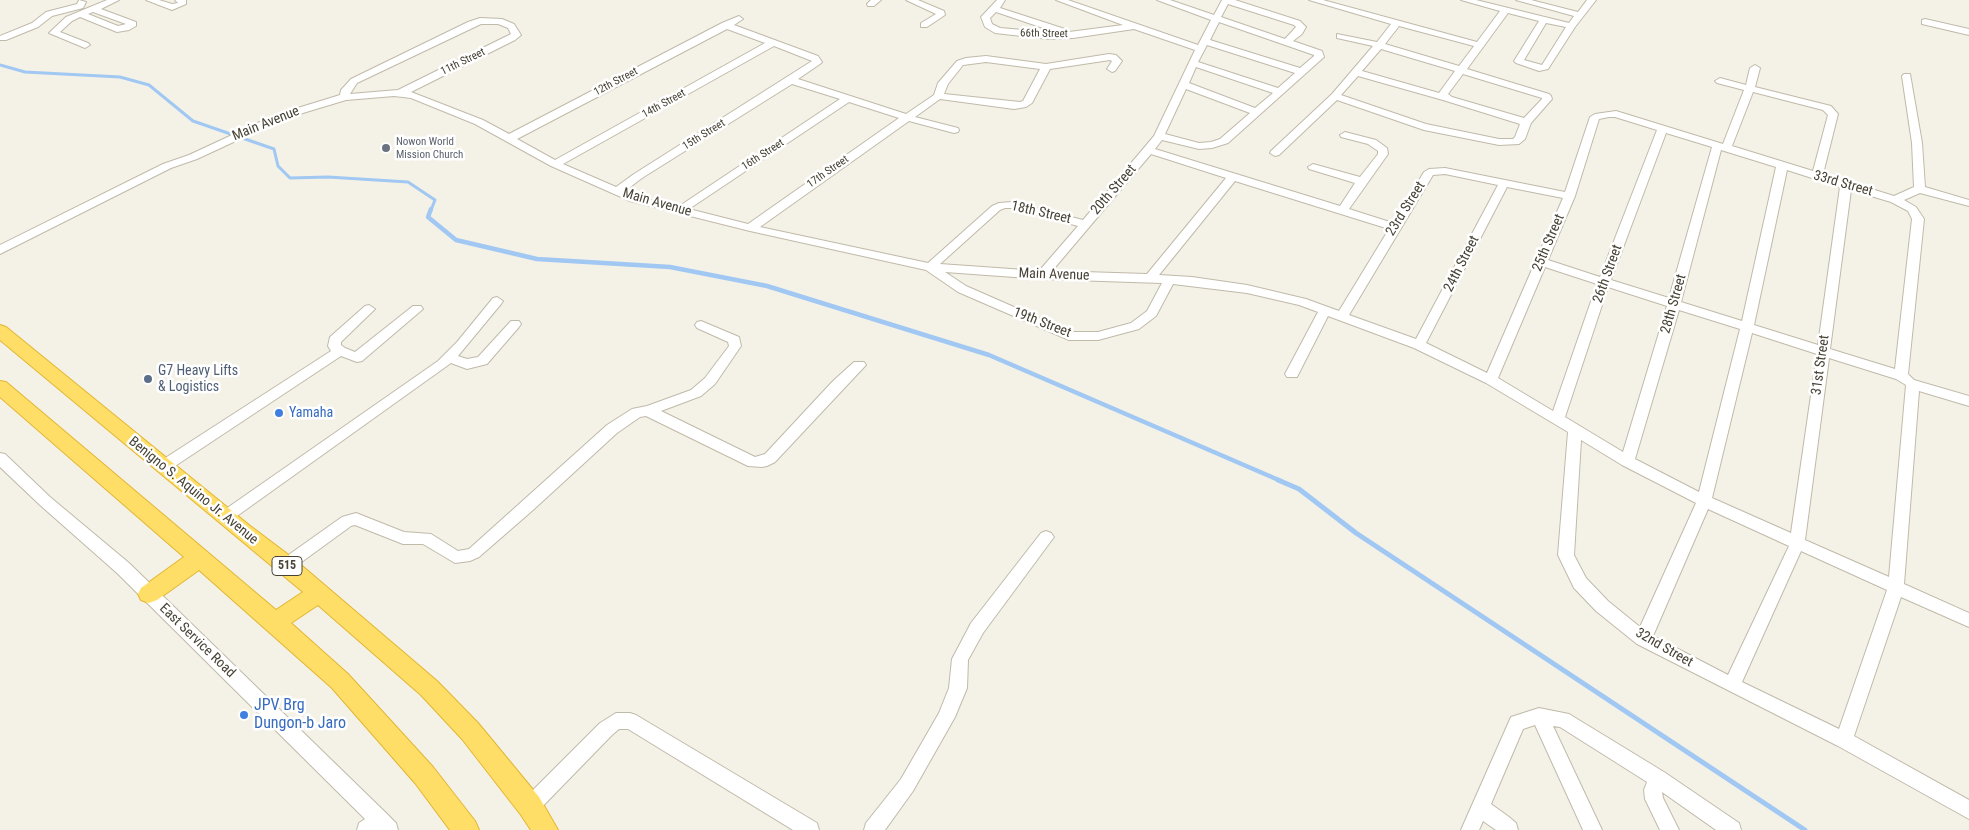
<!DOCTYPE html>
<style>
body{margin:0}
canvas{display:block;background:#f4f1e7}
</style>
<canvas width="1969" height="830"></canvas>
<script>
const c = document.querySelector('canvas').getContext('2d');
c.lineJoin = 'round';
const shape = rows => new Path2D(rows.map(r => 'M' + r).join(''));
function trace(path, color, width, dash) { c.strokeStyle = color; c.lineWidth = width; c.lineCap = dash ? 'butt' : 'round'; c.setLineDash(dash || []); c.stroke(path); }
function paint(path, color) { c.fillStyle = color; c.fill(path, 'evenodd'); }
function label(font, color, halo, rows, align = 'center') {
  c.font = font + ' "Roboto Condensed",sans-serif'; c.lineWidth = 5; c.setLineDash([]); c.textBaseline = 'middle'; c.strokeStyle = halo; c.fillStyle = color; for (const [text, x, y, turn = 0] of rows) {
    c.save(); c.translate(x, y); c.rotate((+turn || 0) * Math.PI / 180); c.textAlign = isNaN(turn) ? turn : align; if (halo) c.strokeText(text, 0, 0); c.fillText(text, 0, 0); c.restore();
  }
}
trace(shape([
 [0,65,25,72,120,77,149,85,193,121,274,149,278,166,290,178,328,177,408,182,435,200,431,210]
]), '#a1c8f3', 3);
trace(shape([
 [431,209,428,217,456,240,537,259,670,267,767,286,989,355,1281,481]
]), '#a1c8f3', 4.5);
trace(shape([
 [1278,480,1299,489,1356,533,1805,830]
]), '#a1c8f3', 5);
const minor = shape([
 [79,0,86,2,83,8,52,16,38,27,6,40,0,40,0,36,32,23,46,12,77,4,79,0],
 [107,0,119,0,101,9,136,22,136,26,129,30,117,32,80,17,72,21,60,32,88,43,90,45,85,48,49,33,66,17,107,0],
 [93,12,126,24,118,26,88,14,93,12],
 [146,0,159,0,172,4,178,3,175,0,186,0,186,4,172,10,146,0],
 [871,0,881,0,874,6,868,6,867,4,871,0],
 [906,0,918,0,944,11,945,15,927,27,921,27,921,23,936,14,906,0],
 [997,0,1005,0,1000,8,1068,30,1069,32,1123,25,1056,0,1068,0,1198,45,1211,20,1157,0,1170,0,1214,15,1222,0,1235,0,1300,21,1306,27,1302,34,1293,41,1322,51,1324,57,1228,143,1212,148,1199,149,1162,140,1155,149,1340,206,1355,183,1309,169,1308,167,1313,164,1360,177,1378,154,1378,151,1368,144,1341,137,1340,135,1345,132,1376,140,1387,148,1388,154,1349,209,1393,223,1424,172,1429,169,1445,168,1565,192,1590,117,1595,114,1616,111,1723,144,1744,90,1717,83,1715,81,1720,78,1746,85,1750,68,1755,65,1760,68,1755,87,1831,106,1838,114,1823,174,1894,196,1914,187,1912,143,1902,76,1904,74,1910,74,1922,143,1925,187,1969,200,1969,206,1920,193,1904,200,1916,207,1924,219,1908,374,1914,380,1969,396,1969,406,1919,391,1904,584,1969,613,1969,627,1901,597,1854,736,1969,800,1969,819,1838,746,1637,644,1596,611,1574,588,1558,555,1568,432,1486,383,1414,348,1328,316,1297,377,1287,377,1285,374,1318,312,1299,305,1247,293,1173,284,1156,316,1139,329,1098,340,1069,340,958,292,926,270,750,231,630,201,551,166,475,124,411,98,394,96,346,100,283,119,197,159,171,168,0,254,0,245,163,164,189,155,275,115,340,95,341,90,351,79,468,22,480,18,502,19,514,24,521,35,515,40,411,92,483,120,509,134,722,23,739,16,743,19,734,25,818,56,822,62,820,64,798,79,906,114,934,95,938,83,957,61,966,58,986,56,1046,64,1109,54,1116,55,1122,61,1115,71,1112,72,1107,69,1112,61,1110,60,1050,69,1032,103,1026,107,1014,109,940,99,915,117,958,128,959,130,958,132,954,133,909,121,760,227,928,263,992,206,999,203,1012,202,1083,220,1154,136,1195,50,1134,29,1073,38,1049,39,995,33,985,27,981,17,997,0],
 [1228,4,1294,25,1296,27,1285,39,1221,17,1228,4],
 [996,12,1058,33,1000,28,992,24,990,18,996,12],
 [1219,22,1314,55,1314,56,1300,68,1210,40,1219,22],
 [481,24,498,24,508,28,511,34,398,90,350,94,357,83,481,24],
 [727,29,765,43,555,160,517,139,727,29],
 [1207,45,1295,73,1278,88,1198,62,1207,45],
 [774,46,812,61,634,174,616,187,563,164,774,46],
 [986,62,1040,69,1023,101,1020,102,944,94,948,84,963,65,986,62],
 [1196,67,1273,93,1255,108,1189,83,1196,67],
 [792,84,840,99,678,207,638,197,625,191,642,178,792,84],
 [1186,89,1250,113,1220,139,1211,142,1199,143,1165,134,1186,89],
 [1753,92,1823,110,1828,115,1813,171,1732,146,1753,92],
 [849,102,899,118,748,224,689,209,849,102],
 [1609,117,1615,117,1657,130,1600,277,1548,260,1575,196,1599,119,1609,117],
 [1666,133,1712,147,1669,298,1611,280,1666,133],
 [1721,150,1776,167,1742,321,1681,302,1721,150],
 [1151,154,1226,178,1147,274,1052,271,1151,154],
 [1787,170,1840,187,1818,345,1754,325,1787,170],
 [1445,174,1498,185,1416,339,1349,315,1433,175,1445,174],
 [1235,181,1389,229,1339,311,1306,299,1247,285,1192,277,1159,275,1235,181],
 [1507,187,1563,198,1487,373,1426,343,1507,187],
 [1851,190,1891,202,1908,211,1912,219,1895,369,1830,349,1851,190],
 [1005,208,1012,208,1078,226,1039,271,940,264,1000,210,1005,208],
 [1545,267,1597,284,1553,411,1498,378,1545,267],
 [945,272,1042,279,1162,283,1147,311,1131,323,1098,332,1071,332,966,286,945,272],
 [1608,287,1667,306,1623,452,1565,417,1608,287],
 [1679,310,1740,329,1699,492,1635,459,1679,310],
 [1752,333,1817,354,1791,533,1712,498,1752,333],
 [1829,358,1896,379,1906,385,1889,577,1805,540,1829,358],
 [1581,440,1622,465,1696,503,1640,627,1608,601,1586,578,1574,555,1581,440],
 [1708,509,1789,546,1728,675,1653,636,1708,509],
 [1801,551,1887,590,1839,729,1742,682,1801,551],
 [1309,0,1323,0,1477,42,1500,11,1461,0,1476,0,1569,23,1574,16,1516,0,1531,0,1578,12,1587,0,1596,0,1575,27,1548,69,1539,71,1516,63,1514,61,1539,21,1508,13,1467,69,1549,94,1551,96,1552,99,1531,123,1525,139,1519,144,1499,145,1424,130,1337,100,1279,155,1275,156,1270,153,1271,151,1332,94,1373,46,1337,38,1337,34,1377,42,1391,24,1309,0],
 [1546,23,1566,27,1542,65,1524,60,1546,23],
 [1399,26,1474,46,1459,66,1385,44,1399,26],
 [1381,49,1455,71,1439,93,1362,71,1381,49],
 [1463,74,1542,98,1542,99,1524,118,1452,97,1448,94,1463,74],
 [1358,76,1443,100,1520,124,1515,137,1513,139,1499,139,1426,124,1341,95,1358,76],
 [1925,19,1969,29,1969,35,1922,24,1922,20,1925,19],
 [497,297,503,301,501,304,458,356,467,359,478,357,511,321,519,321,521,324,519,327,487,364,467,369,451,363,230,521,225,523,220,521,218,517,220,513,438,361,457,342,493,298,497,297],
 [369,305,375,309,341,342,341,345,345,348,355,352,413,306,421,306,423,309,362,361,357,362,341,356,169,470,164,471,159,470,157,466,159,462,331,351,328,346,330,337,365,306,369,305],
 [701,321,739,337,741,346,715,384,701,396,661,411,755,457,765,454,833,381,854,362,864,362,866,365,775,462,767,466,762,467,748,466,646,416,640,417,617,433,533,510,479,557,470,561,455,563,423,544,403,544,355,525,351,526,292,569,286,571,280,569,278,565,280,561,342,517,356,513,404,532,431,534,458,551,469,549,607,425,632,409,647,406,691,390,705,378,729,346,728,342,697,328,695,325,697,322,701,321],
 [0,453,5,454,50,497,129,563,386,813,396,823,398,830,357,830,359,823,365,819,117,573,40,505,0,467,0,453],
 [1046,531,1051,533,1054,537,1051,541,983,633,968,660,967,688,955,717,913,791,885,830,864,830,866,823,901,779,939,713,949,688,952,659,971,623,1041,533,1046,531],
 [1539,708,1569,714,1664,772,1739,823,1741,830,1716,830,1662,792,1663,798,1679,830,1660,830,1645,799,1644,790,1647,782,1560,727,1553,726,1602,830,1583,830,1535,725,1523,729,1491,804,1509,817,1516,823,1518,830,1496,830,1483,821,1479,830,1461,830,1511,717,1539,708],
 [616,713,630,713,636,715,817,823,819,830,793,830,628,729,619,729,612,735,537,812,530,815,523,812,521,806,523,800,600,723,616,713]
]);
const highway = shape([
 [0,325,6,327,249,525,294,559,437,681,478,723,539,797,558,830,531,830,521,815,462,739,421,695,318,605,291,623,348,674,433,767,475,821,479,830,450,830,415,783,332,688,199,570,157,600,149,603,141,600,138,594,141,588,184,557,0,397,0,381,6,382,276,610,303,592,0,340,0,325]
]);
trace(minor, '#c0baa9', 2);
trace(highway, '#e2b632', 2);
paint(minor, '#fff');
paint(highway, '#ffde67');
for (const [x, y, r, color] of [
 [386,148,5,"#6b7280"],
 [148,379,5,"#5c6f8a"],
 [279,413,5,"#3f7fe0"],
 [244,715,5,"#3f7fe0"]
]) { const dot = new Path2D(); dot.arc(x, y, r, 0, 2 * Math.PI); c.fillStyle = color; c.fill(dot); trace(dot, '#fff', 2); }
label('11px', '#474235', '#fff', [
 ["66th Street",1044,34,1],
 ["11th Street",463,62,-26],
 ["12th Street",616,82,-28],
 ["14th Street",664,104,-29],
 ["15th Street",704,135,-32],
 ["16th Street",763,155,-33],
 ["17th Street",828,172,-35]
]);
label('11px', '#5b616d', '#fff', [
 ["Nowon World",396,142],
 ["Mission Church",396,155]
], 'left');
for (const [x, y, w] of [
 [287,566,30]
]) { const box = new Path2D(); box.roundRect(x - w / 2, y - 9.5, w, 19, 4); c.fillStyle = '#fff'; c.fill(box); trace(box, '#474235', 1); }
label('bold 12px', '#474235', null, [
 ["515",287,566]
]);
label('14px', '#474235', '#fff', [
 ["Main Avenue",266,124,-22],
 ["33rd Street",1843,184,16],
 ["20th Street",1114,190,-49],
 ["Main Avenue",657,203,16],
 ["23rd Street",1406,209,-58],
 ["18th Street",1041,213,13],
 ["25th Street",1549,243,-67],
 ["24th Street",1462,264,-63],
 ["26th Street",1608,274,-70],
 ["Main Avenue",1054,275,2],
 ["28th Street",1674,304,-74],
 ["19th Street",1042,323,21],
 ["31st Street",1821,365,-82],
 ["Benigno S. Aquino Jr. Avenue",193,491,39],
 ["East Service Road",197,641,44],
 ["32nd Street",1664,648,30]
]);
label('14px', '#4e5e75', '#fff', [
 ["G7 Heavy Lifts",158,371],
 ["& Logistics",158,387]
], 'left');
label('14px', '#366cbe', '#fff', [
 ["Yamaha",289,413]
], 'left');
label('16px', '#366cbe', '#fff', [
 ["JPV Brg",254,706],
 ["Dungon-b Jaro",254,724]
], 'left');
</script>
